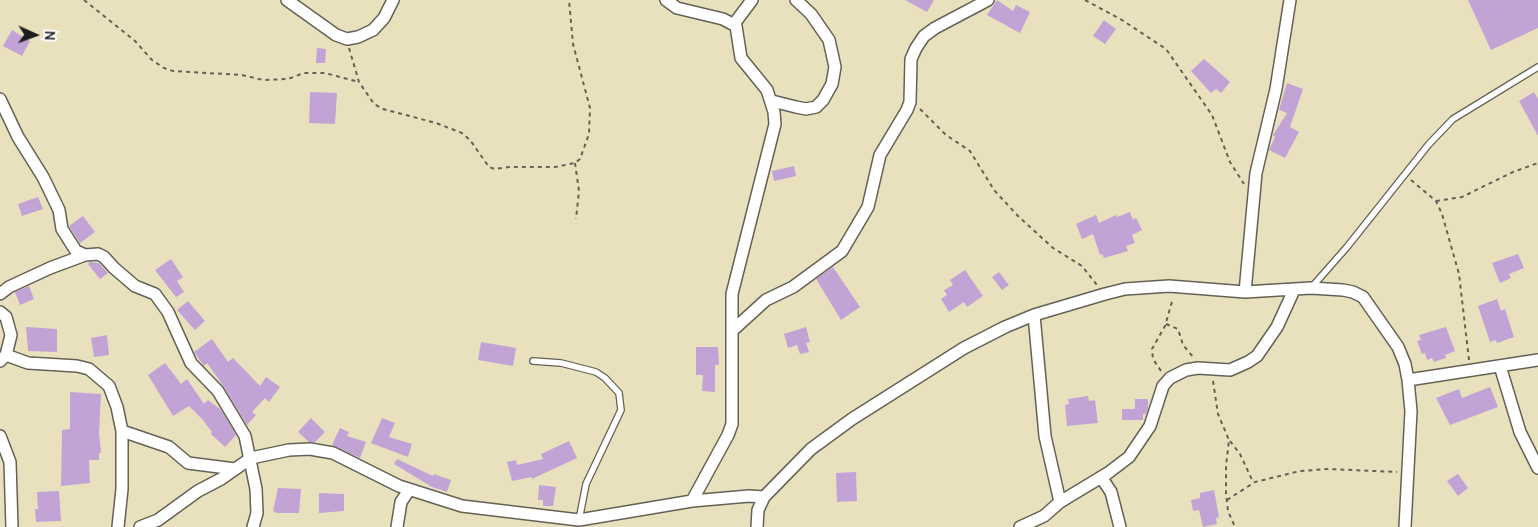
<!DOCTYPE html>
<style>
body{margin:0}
#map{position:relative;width:1538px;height:527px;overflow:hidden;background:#e9e1be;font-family:Delius,sans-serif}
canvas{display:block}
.north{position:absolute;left:10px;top:10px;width:50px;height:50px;-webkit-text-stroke:4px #fff;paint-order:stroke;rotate:92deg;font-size:14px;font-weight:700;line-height:20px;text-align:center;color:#1c1c1c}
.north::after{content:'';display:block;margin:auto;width:18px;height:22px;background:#1c1c1c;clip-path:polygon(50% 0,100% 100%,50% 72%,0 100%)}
</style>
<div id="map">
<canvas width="1538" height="527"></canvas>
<div class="north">N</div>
</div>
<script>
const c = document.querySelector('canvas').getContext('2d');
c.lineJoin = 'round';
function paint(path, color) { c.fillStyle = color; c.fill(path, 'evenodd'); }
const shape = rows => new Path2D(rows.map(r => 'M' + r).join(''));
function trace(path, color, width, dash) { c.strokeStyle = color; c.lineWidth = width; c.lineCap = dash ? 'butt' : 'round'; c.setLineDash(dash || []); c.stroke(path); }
paint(shape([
 [905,0,934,0,927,12],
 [997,0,1013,11,1016,5,1030,12,1020,33,987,15],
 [1468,0,1538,0,1538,28,1491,50],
 [1104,20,1116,29,1105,44,1093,36],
 [12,30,30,41,22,56,3,46],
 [317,48,326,49,325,63,316,63],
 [1204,59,1230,82,1221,93,1216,89,1211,93,1191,71],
 [1287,83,1303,89,1290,127,1299,132,1285,158,1269,150,1275,137,1273,135,1287,113,1279,110],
 [310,92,337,93,335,124,309,123],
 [1534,92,1538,99,1538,136,1519,101],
 [794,166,796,176,774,181,772,171],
 [38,197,43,209,22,216,18,204],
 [1130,212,1133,220,1136,218,1142,230,1132,235,1135,243,1126,246,1128,251,1104,258,1102,254,1100,255,1093,234,1082,239,1076,224,1096,215,1099,223,1116,215,1117,217],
 [83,216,95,232,80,243,69,226],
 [1518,254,1524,268,1509,274,1511,278,1500,283,1492,263],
 [171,259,183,277,177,281,184,292,176,297,155,270],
 [90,262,99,263,108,273,100,279,88,264],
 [833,267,860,307,841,320,816,279],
 [965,270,983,296,967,307,964,302,949,312,941,299,947,295,944,290,953,285,950,280],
 [999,272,1009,285,1002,290,992,277],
 [29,286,34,299,20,305,15,292],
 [1497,299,1501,311,1505,309,1514,337,1497,343,1496,340,1490,342,1478,306],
 [188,301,205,321,195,330,177,310],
 [26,327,57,329,57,352,28,351],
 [806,327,810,342,806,343,809,352,800,354,797,345,788,348,784,334],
 [1446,327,1455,351,1445,355,1446,358,1434,362,1432,358,1427,360,1425,353,1422,354,1417,341,1421,340,1419,335],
 [107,335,109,355,94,357,91,338],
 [212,339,228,362,233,358,260,386,266,377,280,387,269,402,265,398,252,412,256,415,247,425,224,387,207,363,204,366,194,352],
 [481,342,516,348,513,366,478,360],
 [696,347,718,347,719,365,715,365,715,392,702,391,703,375,696,375],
 [165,363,181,384,187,379,204,404,208,400,221,410,236,435,225,447,211,434,212,432,202,419,189,406,173,416,148,375],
 [1490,387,1498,407,1450,425,1436,398,1459,389,1462,398],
 [70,392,101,394,99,433,101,453,99,453,99,460,89,460,90,483,61,486,62,430,70,429],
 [1088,396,1089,401,1095,400,1098,423,1067,426,1065,405,1069,404,1068,399],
 [1135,399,1148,399,1148,409,1146,414,1143,414,1143,420,1122,420,1122,409,1135,409],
 [311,418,325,432,315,442,309,442,298,432],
 [382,418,395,423,389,437,412,444,408,457,371,443],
 [340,428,349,432,347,436,366,442,360,458,332,445],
 [569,441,577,458,532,479,532,477,512,481,507,462,516,460,517,465,543,459,541,454],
 [397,459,433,476,434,474,451,480,447,492,432,487,394,464],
 [856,472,857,501,837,502,836,473],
 [1458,474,1468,488,1458,496,1447,481],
 [539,485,556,487,553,506,543,506,543,500,538,500],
 [278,488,301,489,299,513,277,513,273,511],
 [1214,490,1219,517,1216,518,1217,524,1203,527,1199,510,1193,511,1191,500,1200,498,1200,493],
 [59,491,61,521,36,522,35,509,38,509,37,492],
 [319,493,344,494,344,511,319,513]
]), '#c1a3d6');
const service = shape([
 [1311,288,1347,247,1429,144,1453,119,1538,67],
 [533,361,561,363,596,372,605,378,619,393,621,410,586,484,579,520]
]);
const minor = shape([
 [287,0,336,35,347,39,358,37,373,30,384,18,393,0],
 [666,0,677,8,723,19,736,26,741,58,767,90,774,112,775,124,732,294,732,424,728,435,692,501],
 [734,24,752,0],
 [0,99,18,137,43,177,59,210,62,229,76,251,85,255],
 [772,101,796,107,806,109,816,107,823,100,832,84,835,67,829,40,811,14,796,0],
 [1245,292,1256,173,1276,89,1290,0],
 [0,294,9,287,50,268,85,255,98,254,104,257,114,268,135,286,155,294,168,312,191,363,218,391,245,436,256,489,257,513,253,527],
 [0,312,6,317,11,335,6,355,0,361],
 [1034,315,1045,436,1060,502],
 [733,330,766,300,793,287,842,251,868,207,880,155,907,110,910,102,911,59,916,48,924,36,935,28,988,0],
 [6,355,28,363,77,366,89,369,109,386,117,407,122,431,122,489,118,527],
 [1500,366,1520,432,1538,468],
 [1408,380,1538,360],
 [122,431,169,447,188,463,235,469],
 [0,436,10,462,12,527],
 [1101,477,1111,492,1120,527],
 [140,527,158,520,198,491,221,479,251,458,289,450,310,449,333,453,399,486,462,506,579,520,692,501,749,496,764,497],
 [397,527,401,502,409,490],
 [757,527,758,510,764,497,811,449,852,419,964,348,1005,327,1034,315,1105,294,1125,289,1169,286,1245,292,1311,288,1343,290,1353,292,1363,297,1398,347,1405,364,1408,380,1411,411,1405,527],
 [1020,527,1044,516,1060,502,1108,473,1129,457,1150,426,1163,386,1170,378,1186,370,1198,368,1230,370,1248,362,1257,356,1277,327,1294,290]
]);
trace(service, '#646155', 8);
trace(minor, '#646155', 14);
trace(shape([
 [84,0,135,41,152,60,164,68,173,71,242,75,263,80,288,79,304,73,325,73,359,82],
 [1085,0,1122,20,1166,49,1212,115,1230,162,1244,184],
 [349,48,359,82,374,104,383,109,436,123,462,133,470,140,489,167,495,169,509,167,555,167,575,163,580,159,589,134,590,108,573,44,569,0],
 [920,109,946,135,970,151,994,190,1018,216,1053,248,1082,266,1097,285],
 [575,163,579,191,576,219],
 [1411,180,1436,201,1442,214,1459,274,1469,360],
 [1436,201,1462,197,1513,172,1538,163],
 [1166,324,1178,329,1183,345,1194,358],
 [1161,371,1153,359,1152,349,1165,326,1173,298],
 [1213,381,1218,414,1229,440,1226,466,1226,494,1228,511,1235,527],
 [1230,441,1240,454,1253,482],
 [1227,500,1255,482,1300,471,1329,469,1397,472]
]), '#646155', 2, [4, 4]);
trace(service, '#fff', 5.5);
trace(minor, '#fff', 11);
</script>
